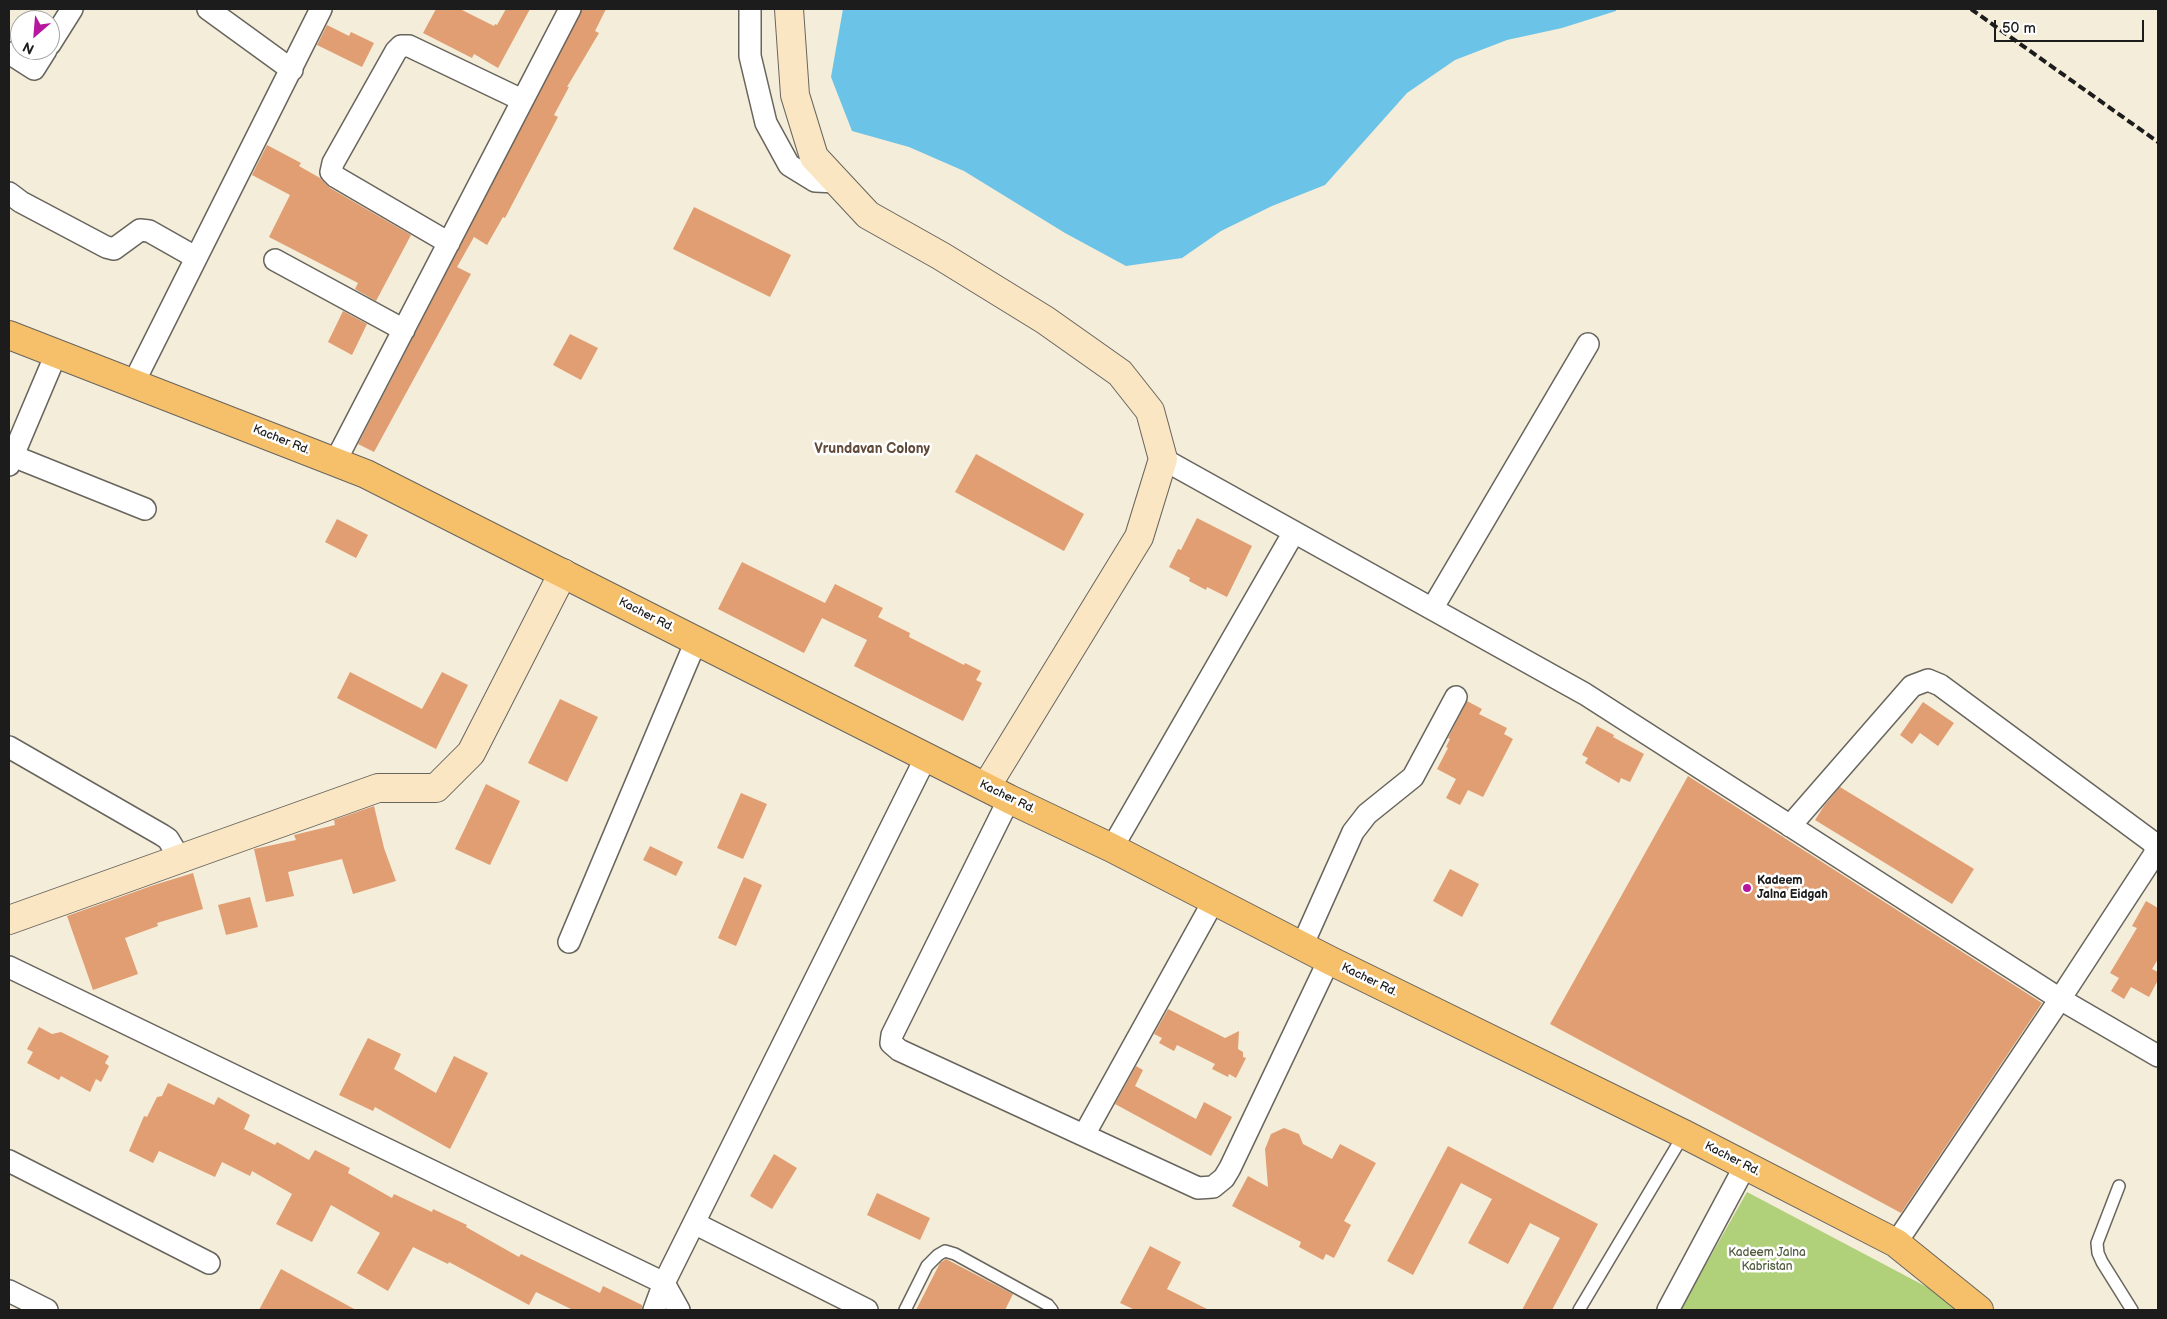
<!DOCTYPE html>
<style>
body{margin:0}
#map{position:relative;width:2167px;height:1319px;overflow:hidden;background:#f4edd9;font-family:"Balsamiq Sans",sans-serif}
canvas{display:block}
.frame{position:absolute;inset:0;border:10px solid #1c1c1c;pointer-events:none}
.north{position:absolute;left:10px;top:10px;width:50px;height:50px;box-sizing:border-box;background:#fff;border:1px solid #a4a4a4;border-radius:50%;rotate:207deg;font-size:14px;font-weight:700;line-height:20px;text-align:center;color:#1c1c1c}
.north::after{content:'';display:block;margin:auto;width:18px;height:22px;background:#b5179e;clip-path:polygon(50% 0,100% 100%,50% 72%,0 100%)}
.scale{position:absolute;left:1994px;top:20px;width:150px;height:22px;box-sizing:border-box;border:2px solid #1c1c1c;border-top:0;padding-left:6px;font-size:15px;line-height:18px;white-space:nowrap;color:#1c1c1c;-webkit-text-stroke:4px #fff;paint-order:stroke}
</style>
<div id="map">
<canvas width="2167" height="1319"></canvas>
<div class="frame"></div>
<div class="north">N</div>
<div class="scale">50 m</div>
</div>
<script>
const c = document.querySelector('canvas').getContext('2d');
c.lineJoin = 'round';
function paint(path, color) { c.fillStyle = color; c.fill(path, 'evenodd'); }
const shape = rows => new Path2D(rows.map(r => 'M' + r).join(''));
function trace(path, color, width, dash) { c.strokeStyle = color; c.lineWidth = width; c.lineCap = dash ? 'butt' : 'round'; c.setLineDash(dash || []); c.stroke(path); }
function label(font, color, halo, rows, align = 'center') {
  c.font = font + ' "Balsamiq Sans",sans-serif'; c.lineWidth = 5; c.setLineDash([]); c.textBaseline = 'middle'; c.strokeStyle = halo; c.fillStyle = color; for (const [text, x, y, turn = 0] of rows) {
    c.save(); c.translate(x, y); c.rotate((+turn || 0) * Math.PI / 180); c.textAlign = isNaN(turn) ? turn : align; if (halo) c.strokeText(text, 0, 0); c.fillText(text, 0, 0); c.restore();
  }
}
paint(shape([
 [1747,1192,1942,1295,1961,1310,1680,1310]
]), '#b0d17a');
paint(shape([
 [843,9,1616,9,1616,11,1562,28,1507,40,1455,60,1407,93,1325,185,1272,206,1221,231,1182,258,1126,266,1065,233,964,171,909,147,852,131,831,77]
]), '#6bc3e8');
paint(shape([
 [436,9,460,9,494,26,495,24,497,25,506,9,530,9,498,68,474,54,472,58,423,33],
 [582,9,606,9,595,31,599,33,567,87,569,87,554,115,558,117,505,218,503,217,487,245,474,237,457,267,471,274,374,452,358,444],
 [327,25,349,36,351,32,374,43,362,67,317,45],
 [267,145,301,163,299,166,320,178,330,188,411,235,376,301,355,289,358,283,269,237,290,195,252,175],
 [694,207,791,255,770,297,673,249],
 [343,311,367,324,352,355,328,342],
 [570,334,598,348,581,380,553,365],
 [976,454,1084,514,1064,551,955,492],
 [1197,518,1252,546,1227,597,1207,587,1206,590,1189,581,1190,578,1169,567,1178,549,1181,550],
 [337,519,368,535,356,558,325,542],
 [742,562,825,603,835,584,883,608,878,617,910,633,909,637,964,665,965,663,981,671,976,680,982,683,963,721,854,666,867,640,822,618,804,653,718,609],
 [350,672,422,709,442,672,468,685,436,749,337,698],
 [560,699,598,717,567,782,528,763],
 [1467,701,1482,709,1479,714,1507,728,1504,734,1513,739,1483,797,1468,790,1460,805,1446,798,1456,779,1437,769,1448,748,1446,747,1450,739,1448,738],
 [1923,702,1954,723,1938,746,1920,733,1912,744,1900,735],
 [1597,726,1614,735,1613,737,1644,754,1630,782,1621,778,1619,783,1585,763,1588,758,1582,755],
 [1688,776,2042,1003,1901,1213,1550,1024],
 [486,784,520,801,490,865,455,849],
 [1840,787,1974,869,1952,904,1815,820,1824,806],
 [741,793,767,804,743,859,717,848],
 [374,806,384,848,396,881,353,894,342,859,288,872,294,896,266,902,254,849,296,840,294,835,335,825,334,820],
 [650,846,683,862,676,876,643,860],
 [1450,869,1479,884,1462,917,1433,901],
 [193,873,203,909,157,923,158,926,125,938,138,974,93,990,67,916,154,885],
 [744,877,762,885,736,946,718,938],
 [250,897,258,927,226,935,218,905],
 [2146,901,2158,908,2158,959,2152,969,2158,972,2158,980,2149,997,2131,987,2124,999,2111,991,2119,978,2110,973,2137,928,2132,926],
 [1168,1009,1225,1038,1239,1031,1238,1049,1243,1052,1243,1057,1246,1058,1236,1078,1229,1074,1228,1077,1212,1069,1215,1064,1177,1045,1174,1051,1159,1043,1162,1038,1154,1034],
 [39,1027,52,1034,61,1032,109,1056,105,1063,109,1066,101,1082,96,1079,90,1092,61,1076,59,1080,27,1063,33,1052,27,1049],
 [368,1038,401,1054,394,1069,436,1093,454,1056,488,1073,450,1149,375,1107,373,1111,339,1095],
 [1136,1066,1143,1070,1135,1086,1196,1119,1204,1102,1232,1117,1211,1156,1115,1104],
 [168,1083,214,1105,218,1097,250,1115,244,1129,275,1145,277,1142,309,1160,315,1150,350,1168,348,1173,392,1198,394,1194,432,1212,433,1209,467,1225,466,1227,519,1257,521,1254,600,1293,603,1286,642,1305,642,1310,573,1310,536,1292,529,1305,449,1262,448,1264,413,1247,388,1291,357,1273,380,1233,331,1205,312,1242,276,1224,292,1194,252,1171,250,1176,222,1162,215,1177,159,1151,153,1163,129,1151,144,1116,147,1117,157,1097,162,1096],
 [1284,1128,1299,1134,1303,1144,1332,1159,1340,1144,1376,1163,1344,1221,1351,1225,1334,1258,1326,1254,1323,1260,1299,1247,1301,1242,1232,1206,1248,1176,1268,1187,1265,1149,1271,1134],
 [1448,1146,1598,1224,1552,1310,1522,1310,1560,1238,1530,1223,1508,1264,1468,1243,1492,1199,1461,1183,1413,1275,1387,1261],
 [774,1154,797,1168,772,1209,750,1196],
 [877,1193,930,1218,920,1240,867,1215],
 [1150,1246,1181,1262,1167,1289,1209,1310,1135,1310,1120,1303],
 [946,1259,1013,1294,1005,1310,916,1310,940,1263],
 [281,1269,356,1310,259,1310]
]), '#e09e72');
const lane = shape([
 [2119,1186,2097,1243,2098,1253,2102,1262,2132,1310],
 [905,1310,927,1266,938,1255,945,1251,955,1254,1048,1305,1052,1310],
 [1579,1310,1684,1134]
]);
const street = shape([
 [208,9,292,70],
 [750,9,750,56,766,123,789,165,815,181,837,182],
 [50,44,72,9],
 [9,53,34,69,46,50],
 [9,193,21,202,106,247,114,249,140,230,149,231,195,257],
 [449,243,336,177,331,172,333,163,396,51,401,46,409,46,522,100],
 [275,260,404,330],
 [134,382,321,9],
 [13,456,145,509],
 [1163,459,1585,694,2060,999,2158,1056],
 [335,462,570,9],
 [9,465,56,354],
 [1432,609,1588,344],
 [9,747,162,835,168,839,180,859],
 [1009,799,892,1035,891,1043,899,1050,1198,1188,1213,1187,1224,1178,1230,1168,1329,960],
 [1790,826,1912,686,1928,680,1940,685,2151,841,2156,847,2154,855,2060,999,1896,1243],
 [1112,848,1294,532],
 [569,942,696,641],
 [1302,946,1353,832,1367,814,1413,777,1456,697],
 [9,967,664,1283,926,757],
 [1084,1135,1213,902],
 [9,1161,209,1263],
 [694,1223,867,1310],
 [9,1291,47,1310],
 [654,1310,664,1283,679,1310],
 [1668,1310,1745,1166]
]);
const secondary = shape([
 [789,9,795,95,814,157,868,215,941,256,1045,320,1120,373,1150,411,1163,459,1139,537,986,787],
 [9,920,378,788,436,788,471,753,563,573]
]);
const primary = shape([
 [9,335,366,474,1009,799,1112,848,1329,960,1684,1134,1896,1243,1979,1310]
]);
trace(lane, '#68655e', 14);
trace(street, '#68655e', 24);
trace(secondary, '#68655e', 30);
trace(primary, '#68655e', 30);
trace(lane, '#fff', 11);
trace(street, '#fff', 21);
trace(secondary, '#fbe6c4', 28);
trace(primary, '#f6c06b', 28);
trace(shape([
 [1971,9,2158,142]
]), '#1c1c1c', 4, [8, 4]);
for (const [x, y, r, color] of [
 [1747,888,5,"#b5179e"]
]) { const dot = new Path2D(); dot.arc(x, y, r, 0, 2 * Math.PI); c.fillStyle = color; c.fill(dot); trace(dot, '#fff', 2); }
label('12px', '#1c1c1c', '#fff', [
 ["Kacher Rd.",281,440,22],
 ["Kacher Rd.",646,615,27],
 ["Kacher Rd.",1007,797,26],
 ["Kacher Rd.",1369,980,26],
 ["Kacher Rd.",1732,1159,27]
]);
label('bold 12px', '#1c1c1c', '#fff', [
 ["Kadeem",1757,881],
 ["Jalna Eidgah",1757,895]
], 'left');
label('12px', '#505b3d', '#fff', [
 ["Kadeem Jalna",1767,1253],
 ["Kabristan",1767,1267]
]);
label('bold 14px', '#614a3a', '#fff', [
 ["Vrundavan Colony",872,449]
]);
</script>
